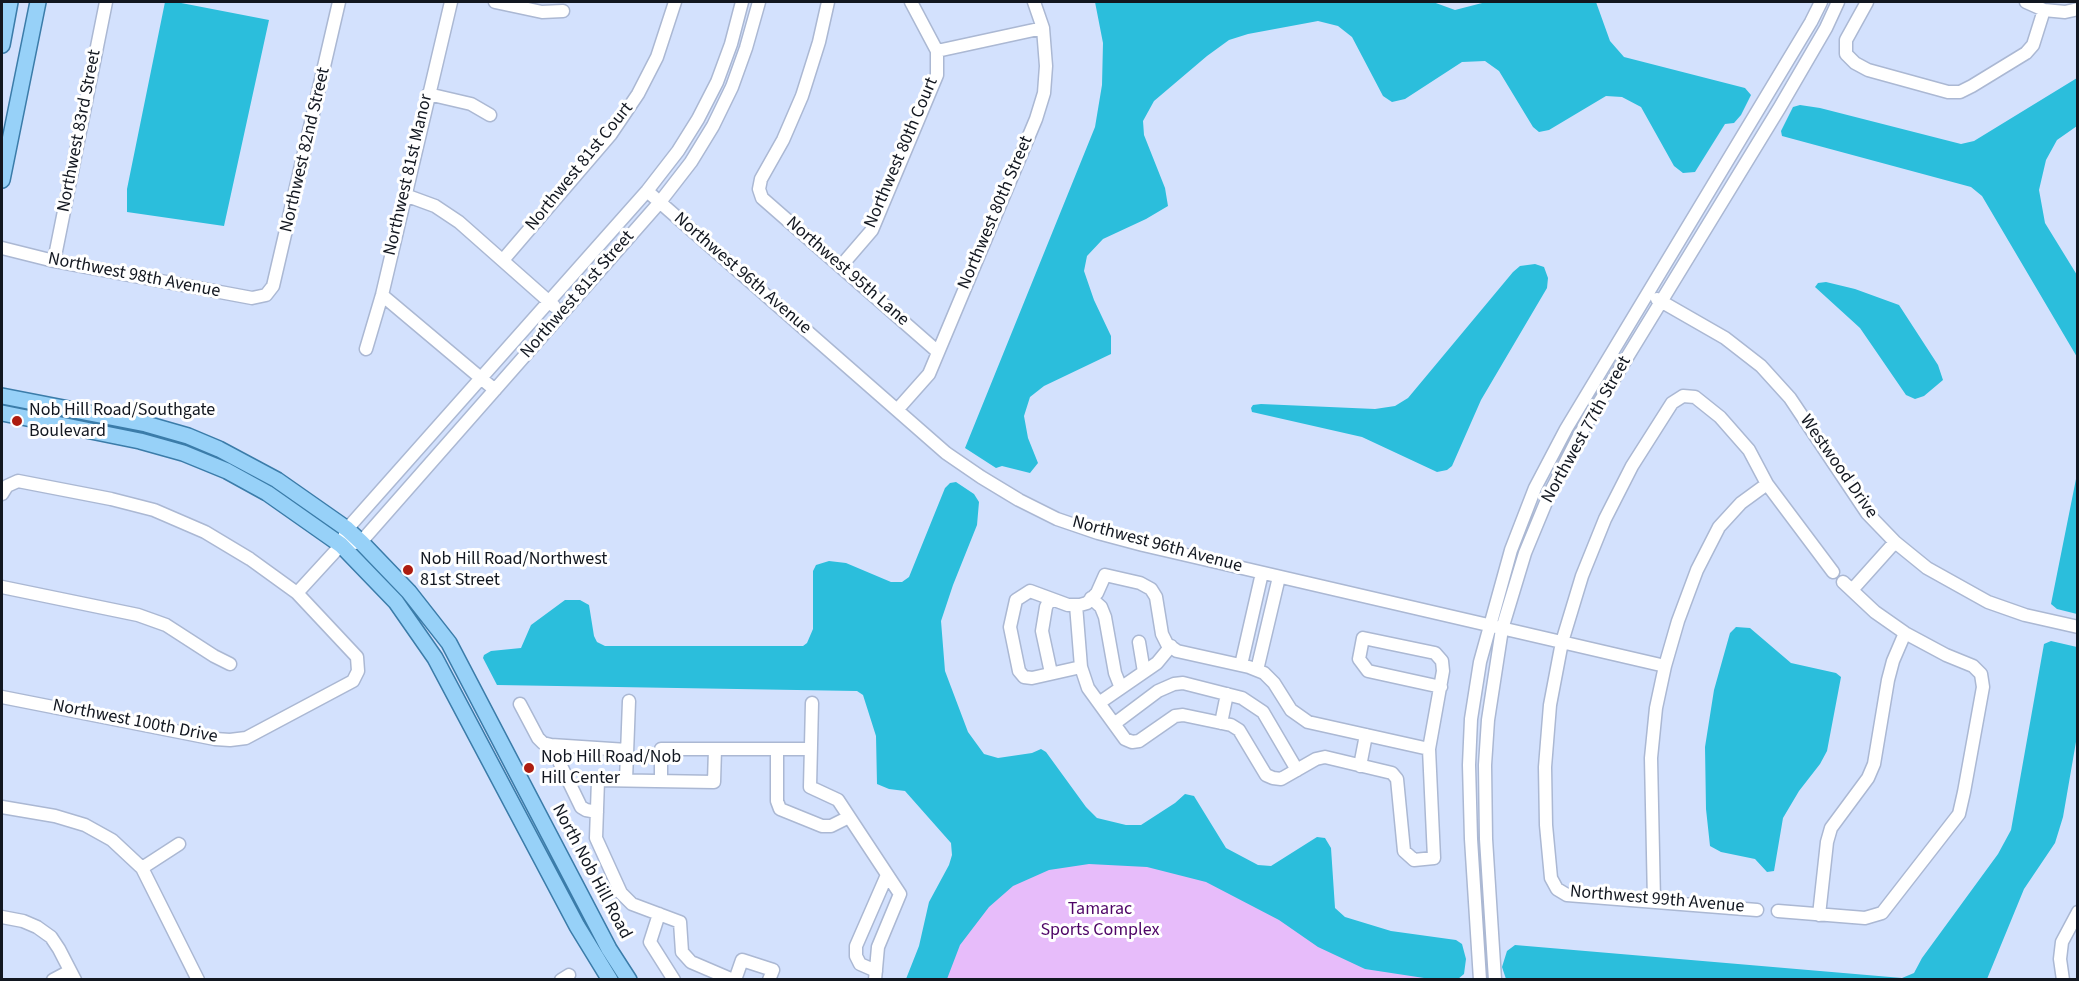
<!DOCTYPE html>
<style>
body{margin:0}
#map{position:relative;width:2079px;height:981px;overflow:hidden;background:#d3e1fd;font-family:"Source Sans 3",sans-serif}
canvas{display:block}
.frame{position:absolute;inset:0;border:3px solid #121720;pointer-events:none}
</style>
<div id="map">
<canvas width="2079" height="981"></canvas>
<div class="frame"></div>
</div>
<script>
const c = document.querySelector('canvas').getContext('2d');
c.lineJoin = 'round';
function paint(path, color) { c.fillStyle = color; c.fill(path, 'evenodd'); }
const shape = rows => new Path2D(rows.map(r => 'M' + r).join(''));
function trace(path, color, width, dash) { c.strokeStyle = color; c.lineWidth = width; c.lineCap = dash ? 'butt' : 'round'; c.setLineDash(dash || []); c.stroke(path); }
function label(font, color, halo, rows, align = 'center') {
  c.font = font + ' "Source Sans 3",sans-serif'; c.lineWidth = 6; c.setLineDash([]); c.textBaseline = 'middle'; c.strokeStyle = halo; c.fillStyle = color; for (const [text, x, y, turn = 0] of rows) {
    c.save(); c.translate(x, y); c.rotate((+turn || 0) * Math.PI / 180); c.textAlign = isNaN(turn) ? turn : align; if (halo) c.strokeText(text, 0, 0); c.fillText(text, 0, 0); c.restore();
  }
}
paint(shape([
 [1083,858,1163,864,1458,980,943,980,959,942,988,902,1019,877]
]), '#e7bcfa');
paint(shape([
 [165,2,176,2,269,20,224,226,127,212,127,189],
 [1095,2,1433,2,1455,10,1486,2,1596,2,1610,41,1624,57,1745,88,1751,95,1741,115,1734,123,1725,124,1695,172,1683,173,1674,166,1641,107,1622,97,1606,96,1549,130,1539,132,1533,127,1499,71,1485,61,1462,62,1405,99,1392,102,1383,96,1352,37,1338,26,1318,21,1248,34,1229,40,1207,56,1154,101,1143,121,1144,135,1165,188,1168,206,1146,219,1103,239,1087,256,1084,271,1094,300,1111,336,1111,354,1044,386,1030,397,1024,416,1028,438,1038,463,1030,473,1002,466,996,468,965,448,1095,127,1102,85,1103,43],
 [2077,78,2077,126,2057,140,2046,160,2039,190,2045,223,2077,275,2077,357,1982,196,1971,187,1782,136,1781,131,1793,107,1800,105,1820,108,1961,144,1974,141],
 [1535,264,1544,267,1548,278,1547,288,1481,400,1452,466,1447,470,1437,472,1362,437,1252,412,1251,408,1253,405,1261,404,1375,409,1395,406,1408,398,1513,272,1520,266],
 [1826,282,1855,289,1899,305,1938,365,1943,380,1924,396,1915,399,1906,395,1860,328,1815,287,1818,283],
 [2077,474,2077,614,2057,609,2051,604],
 [956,482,974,494,979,502,977,525,953,585,941,621,945,671,968,732,984,754,998,758,1032,753,1041,749,1046,752,1086,807,1097,818,1126,825,1141,825,1175,803,1185,794,1194,796,1226,848,1258,865,1271,866,1317,837,1325,838,1331,848,1335,908,1345,917,1391,931,1456,940,1462,944,1466,959,1464,974,1458,979,1424,978,1365,969,1318,947,1279,920,1206,882,1147,867,1089,864,1049,870,1013,886,989,907,960,945,947,979,906,979,919,946,929,902,949,865,952,855,951,843,905,791,889,789,877,784,876,736,863,695,857,691,497,685,483,658,484,655,491,651,521,648,531,625,565,600,580,600,589,605,594,636,597,642,605,646,803,646,807,643,813,629,813,571,816,565,829,561,846,563,891,582,902,582,909,577,945,488,950,483],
 [1736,627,1750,628,1791,663,1836,673,1841,677,1827,751,1820,764,1799,791,1783,818,1774,871,1767,872,1755,859,1721,852,1710,846,1706,809,1705,747,1714,690,1730,633],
 [2051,641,2077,647,2077,736,2063,817,2055,843,2024,889,1987,979,1506,979,1502,967,1507,951,1515,945,1902,978,1914,973,1922,958,1998,854,2011,830,2044,644]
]), '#2bbedc');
const minor = shape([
 [495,2,542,12,563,11],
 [828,2,819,42,802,96,783,140,761,179,759,189,762,198,938,352],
 [1867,2,1846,40,1846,54,1855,63,1868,70,1948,92,1960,92,1972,86,2026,53,2033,45,2044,10],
 [2026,2,2044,10,2065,12,2078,9],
 [937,51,1043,28],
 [428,94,471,104,490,115],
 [647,191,946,453,981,477,1019,500,1057,519,1098,533,1143,545,1665,666],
 [405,195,435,206,459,222,554,306],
 [2,248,54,261,252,298,266,295,273,286,339,2],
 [503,260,611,134,638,94,657,57,675,2],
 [54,261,106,2],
 [841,266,872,230,937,75,937,51,911,2],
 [382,295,495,390],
 [1657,299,1725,338,1761,366,1790,398,1867,513,1895,542,1927,568,1988,602,2025,615,2078,627],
 [366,349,382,295,451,2],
 [897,410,929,374,1036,119,1044,93,1046,66,1043,28,1034,2],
 [2,494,7,486,18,481,111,499,154,510,205,532,250,559,297,593,357,657,358,671,353,681,246,738,230,740,215,739,2,697],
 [354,543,361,542,660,202,691,162,713,126,732,87,746,48,759,2],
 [2,587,138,615,166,625,214,656,230,664],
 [1852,590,1895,542],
 [297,593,341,545,347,529,647,191,678,151,698,119,717,82,731,44,742,2],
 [1091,598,1101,607,1105,617,1115,673,1121,688],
 [1050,599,1046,607,1042,631,1051,673],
 [1076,605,1081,667,1088,688,1125,739,1132,742,1139,741,1175,716,1183,715,1231,725,1239,730,1266,775,1273,778,1281,779,1316,759,1325,757,1392,773,1397,779,1404,851,1414,860,1434,858,1429,749,1443,671,1442,661,1435,653,1363,638,1359,659,1368,671,1441,687],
 [1139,642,1144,672],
 [1241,665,1262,573],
 [1081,667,1032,678,1024,677,1019,671,1010,627,1016,600,1030,591,1068,605,1080,605,1087,603,1097,593,1105,575,1140,583,1151,589,1156,597,1162,634,1167,644,1177,651,1249,667,1264,673,1274,683,1291,710,1308,722,1429,749],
 [1257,670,1279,577],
 [812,703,810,787,838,800,900,894,878,947,875,980],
 [1099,703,1157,663,1171,646],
 [520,704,538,738,543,743,551,745,627,750],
 [1221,723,1227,694],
 [1114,724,1158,691,1174,684,1183,683,1242,698,1263,712,1297,770],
 [551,745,581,807,586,810,597,812],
 [715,749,714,782,598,780,596,838,621,893,632,904,680,922,682,952,691,962,733,980],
 [777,749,777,801,780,809,822,826,831,826,849,817],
 [1360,766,1366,735],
 [626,780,629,701],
 [661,781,661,749,811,749],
 [2,807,55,816,85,825,112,840,142,868,198,980],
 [142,868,179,844],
 [1654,901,1651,758,1656,708,1665,666,1678,621,1697,570,1719,527,1741,503,1767,484],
 [1757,910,1567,895,1557,889,1551,878,1546,825,1545,767,1550,705,1562,642,1582,576,1605,519,1632,466,1672,403,1683,396,1695,397,1720,417,1749,450,1767,484,1833,572],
 [1778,911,1865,918,1882,913,1959,814,1964,792,1983,687,1981,674,1973,666,1946,655,1905,633,1875,612,1843,582],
 [659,914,650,942,674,980],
 [1819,915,1827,842,1831,828,1868,778,1874,764,1888,680,1893,661,1905,633],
 [2,917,23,921,37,927,51,937,59,949,75,980],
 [876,971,860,964,856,956,856,946,887,875],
 [53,980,70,971],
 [561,980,569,975],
 [735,980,742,960,773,970,769,980],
 [1480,980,1471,839,1469,765,1471,719,1480,662,1511,550,1535,488,1566,429,1811,22,1821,2],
 [1495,980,1486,839,1485,765,1488,720,1502,629,1525,553,1549,495,1579,436,1780,107,1826,28,1838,2],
 [2063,980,2060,959,2062,942,2078,912]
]);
const major = shape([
 [2,45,10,2],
 [2,180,38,2],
 [2,396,146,424,188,436,219,449,277,480,347,529,361,542,409,592,449,643,609,949,629,980],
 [2,413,140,441,183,453,227,471,267,493,341,545,396,602,435,658,577,926,610,980]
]);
trace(minor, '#abb8d3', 15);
trace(major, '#3b7ca9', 18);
trace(minor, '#fff', 12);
trace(major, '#97d1f8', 15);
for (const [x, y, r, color] of [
 [17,421,6,"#ad1d11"],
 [408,570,6,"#ad1d11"],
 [529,768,6,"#ad1d11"]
]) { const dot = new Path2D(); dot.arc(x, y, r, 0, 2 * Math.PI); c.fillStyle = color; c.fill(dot); trace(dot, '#fff', 2); }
label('18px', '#121720', '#fff', [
 ["Northwest 83rd Street",80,131,-79],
 ["Northwest 82nd Street",306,150,-77],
 ["Northwest 80th Court",902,153,-67],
 ["Northwest 81st Court",580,167,-51],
 ["Northwest 81st Manor",409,175,-77],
 ["Northwest 80th Street",996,213,-67],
 ["Northwest 95th Lane",847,272,41],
 ["Northwest 96th Avenue",742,274,41],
 ["Northwest 98th Avenue",134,276,11],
 ["Northwest 81st Street",578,295,-49],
 ["Northwest 77th Street",1587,430,-61],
 ["Westwood Drive",1838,467,55],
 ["Northwest 96th Avenue",1157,545,15],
 ["Northwest 100th Drive",135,722,11],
 ["North Nob Hill Road",591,872,62],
 ["Northwest 99th Avenue",1657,900,5]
]);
label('18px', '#121720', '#fff', [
 ["Nob Hill Road/Southgate",29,411],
 ["Boulevard",29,432],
 ["Nob Hill Road/Northwest",420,560],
 ["81st Street",420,581],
 ["Nob Hill Road/Nob",541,758],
 ["Hill Center",541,779]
], 'left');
label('18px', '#4e0466', '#fff', [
 ["Tamarac",1100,910],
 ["Sports Complex",1100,931]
]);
</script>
